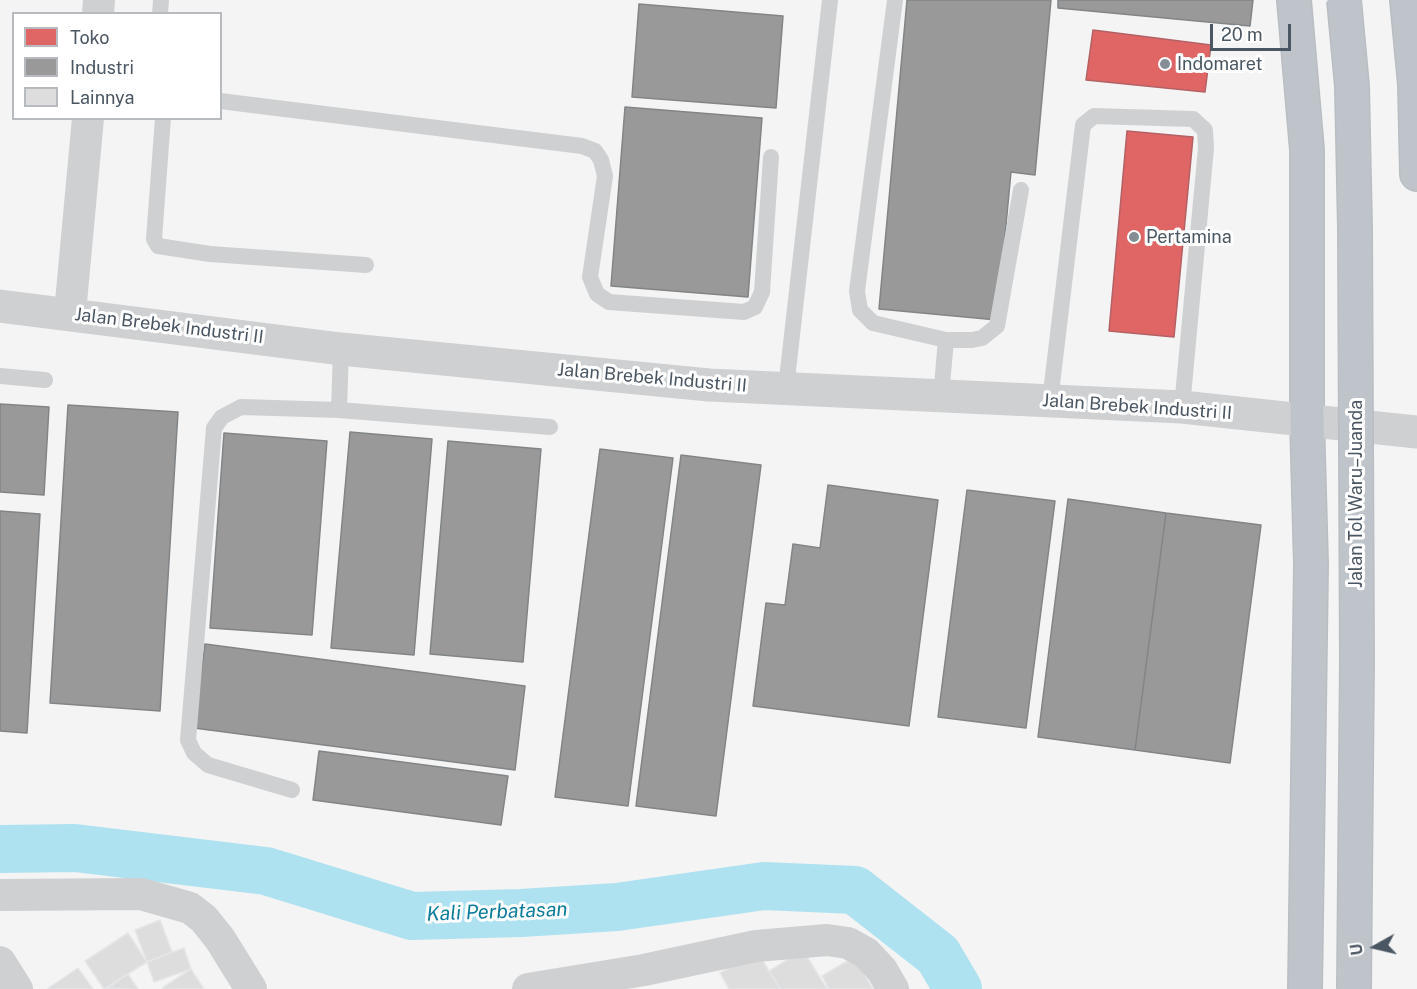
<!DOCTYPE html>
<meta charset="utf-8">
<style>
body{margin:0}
#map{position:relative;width:1417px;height:989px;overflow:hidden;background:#f4f4f4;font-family:"Public Sans",sans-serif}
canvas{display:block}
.legend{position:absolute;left:12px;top:12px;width:210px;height:108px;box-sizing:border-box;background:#fff;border:2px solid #b7bbc0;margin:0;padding:8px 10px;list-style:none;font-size:18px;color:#4a5661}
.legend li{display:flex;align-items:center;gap:12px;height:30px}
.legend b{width:30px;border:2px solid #b7bbc0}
.north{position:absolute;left:1345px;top:917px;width:60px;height:60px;-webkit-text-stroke:4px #fff;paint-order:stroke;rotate:262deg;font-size:16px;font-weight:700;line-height:24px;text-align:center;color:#4a5661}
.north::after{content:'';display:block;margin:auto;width:21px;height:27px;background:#4a5661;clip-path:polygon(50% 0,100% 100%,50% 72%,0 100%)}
.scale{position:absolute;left:1210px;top:24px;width:81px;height:27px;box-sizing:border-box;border:3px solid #4a5661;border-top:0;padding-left:8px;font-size:18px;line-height:21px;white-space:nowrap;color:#4a5661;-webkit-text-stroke:4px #fff;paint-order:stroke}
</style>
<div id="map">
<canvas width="1417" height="989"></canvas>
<ul class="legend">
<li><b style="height:16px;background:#e06666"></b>Toko</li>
<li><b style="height:16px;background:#999"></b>Industri</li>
<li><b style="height:16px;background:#ddddde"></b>Lainnya</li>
</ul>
<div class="north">U</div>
<div class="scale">20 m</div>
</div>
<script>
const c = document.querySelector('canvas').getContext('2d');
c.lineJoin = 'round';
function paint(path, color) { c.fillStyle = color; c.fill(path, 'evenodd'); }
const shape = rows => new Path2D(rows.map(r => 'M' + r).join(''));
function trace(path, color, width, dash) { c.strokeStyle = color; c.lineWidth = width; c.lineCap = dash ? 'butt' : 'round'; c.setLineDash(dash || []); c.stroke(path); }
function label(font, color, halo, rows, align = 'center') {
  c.font = font + ' "Public Sans",sans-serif'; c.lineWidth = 6; c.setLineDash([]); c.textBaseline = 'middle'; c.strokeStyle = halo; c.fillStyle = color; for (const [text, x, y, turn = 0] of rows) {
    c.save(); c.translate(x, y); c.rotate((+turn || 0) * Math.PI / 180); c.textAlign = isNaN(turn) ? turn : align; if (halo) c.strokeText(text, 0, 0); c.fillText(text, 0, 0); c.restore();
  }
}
const shops = shape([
 [1093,30,1211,45,1205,92,1086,80,1093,30],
 [1127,131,1193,137,1174,337,1109,331,1127,131]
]);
paint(shops, '#e06666');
trace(shops, '#b36164', 1.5);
const industry = shape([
 [907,0,1051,0,1035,175,1011,172,997,320,879,309,907,0],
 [1058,0,1253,0,1250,26,1058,8,1058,0],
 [639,4,783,16,776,108,632,97,639,4],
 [625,107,762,118,748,297,611,286,625,107],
 [0,404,49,407,44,495,0,492,0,404],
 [68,405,178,412,160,711,50,703,68,405],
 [350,432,432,439,414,655,331,648,350,432],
 [224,433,327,441,312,635,210,628,224,433],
 [448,441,541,449,523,662,430,654,448,441],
 [600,449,673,458,628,806,555,797,600,449],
 [681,455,761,465,716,816,636,806,681,455],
 [828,485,938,500,909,726,753,706,766,603,785,605,793,544,820,548,828,485],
 [967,490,1055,501,1026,728,938,717,967,490],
 [1068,499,1166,513,1135,750,1038,737,1068,499],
 [0,511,40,514,27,733,0,731,0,511],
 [1166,513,1261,525,1230,763,1135,750,1166,513],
 [205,644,525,686,515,770,194,728,205,644],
 [319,751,508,776,501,825,313,800,319,751]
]);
paint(industry, '#999');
trace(industry, '#818588', 1.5);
trace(shape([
 [0,849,75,848,266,871,412,916,521,913,617,907,764,886,855,890,938,955,958,989]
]), '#aee2f0', 48);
const building = shape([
 [160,920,172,952,147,962,135,930,160,920],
 [128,933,147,962,104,989,85,961,128,933],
 [184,948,191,969,154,982,147,962,184,948],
 [803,950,827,989,780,989,769,971,803,950],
 [757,951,780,989,729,989,720,973,757,951],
 [854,957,873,989,829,989,822,976,854,957],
 [78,968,93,989,47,989,78,968],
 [191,969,204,989,163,989,162,988,191,969],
 [128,974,138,989,106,989,128,974]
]);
paint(building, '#ddddde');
trace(building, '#e5e6e7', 1.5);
const motorway = shape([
 [1294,0,1307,150,1307,419,1311,565,1305,989],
 [1407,0,1415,84,1417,174]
]);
trace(motorway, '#b9bec3', 36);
trace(shape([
 [895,0,857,291,860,310,873,323,946,340,941,396],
 [160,14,161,0],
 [220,101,582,146,595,151,601,160,605,176,590,277,597,294,609,302,744,312,755,307,762,292,771,157],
 [163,118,154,239,158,246,210,254,366,265],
 [946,340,972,340,982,338,997,326,1021,190],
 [341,349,339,410,550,427],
 [0,376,45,380],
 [786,388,830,0],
 [1050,401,1083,125,1094,116,1193,119,1205,130,1206,148,1182,407],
 [292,790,208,765,194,753,188,740,214,428,222,417,241,407,339,410]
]), '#ced0d2', 16);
trace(shape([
 [98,14,99,0],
 [70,313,88,118],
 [0,895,141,894,190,908,204,919,220,939,251,989],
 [0,962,17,989],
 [528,989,644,970,756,946,827,940,848,943,866,953,882,970,893,989]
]), '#ced0d2', 32);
trace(shape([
 [0,306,341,349,709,385,1182,407,1417,432]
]), '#ced0d2', 33);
trace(motorway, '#bec4c9', 33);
const motorwayBridge = shape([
 [1344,0,1352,86,1355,229,1357,660,1354,989]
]);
trace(motorwayBridge, '#b9bec3', 36, []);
trace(motorwayBridge, '#bec4c9', 33);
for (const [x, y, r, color] of [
 [1165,64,6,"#868d94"],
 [1134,237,6,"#868d94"]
]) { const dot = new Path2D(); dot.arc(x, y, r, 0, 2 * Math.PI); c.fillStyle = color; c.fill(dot); trace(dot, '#fff', 2); }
label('18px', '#4a5661', '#fff', [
 ["Indomaret",1177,64],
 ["Pertamina",1146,237]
], 'left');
label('18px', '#4a5661', '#fff', [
 ["Jalan Brebek Industri II",169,326,7],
 ["Jalan Brebek Industri II",652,378,5],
 ["Jalan Brebek Industri II",1137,407,4],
 ["Jalan Tol Waru–Juanda",1356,494,-90]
]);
label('italic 20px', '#0c7c9b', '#fff', [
 ["Kali Perbatasan",497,912,-2]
]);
</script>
